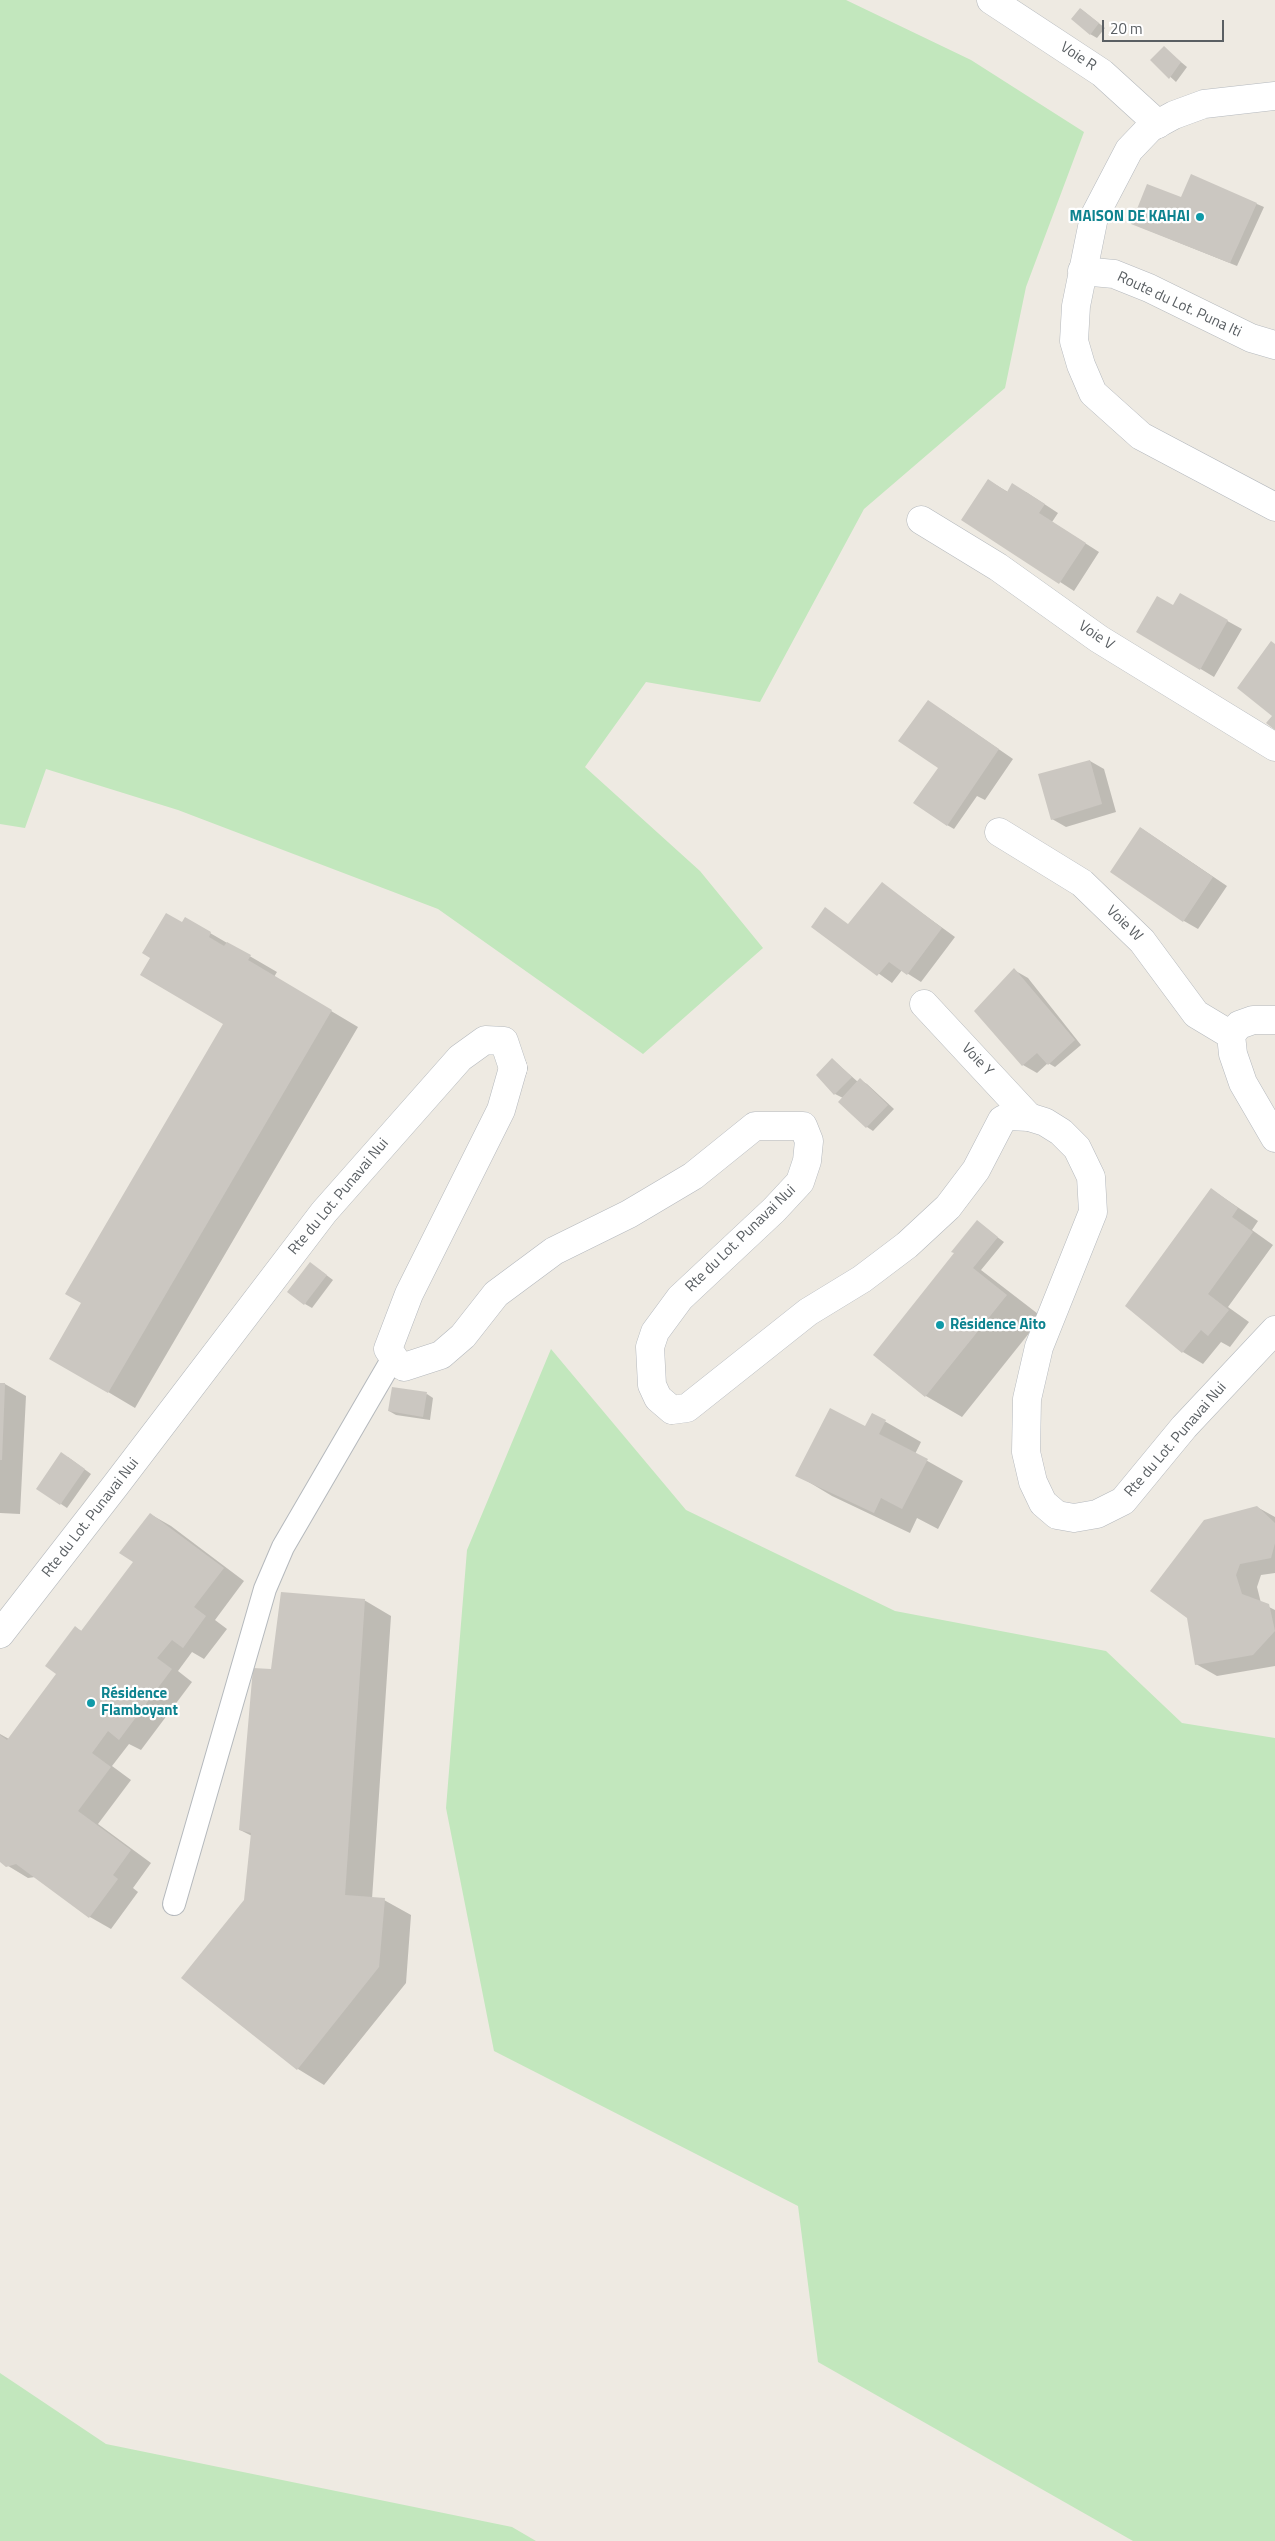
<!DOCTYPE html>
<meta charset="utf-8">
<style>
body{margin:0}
#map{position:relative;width:1275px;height:2541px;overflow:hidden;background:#eeeae2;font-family:"Titillium Web",sans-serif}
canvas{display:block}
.scale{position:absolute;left:1102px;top:20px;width:122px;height:22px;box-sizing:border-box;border:2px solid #5a5f63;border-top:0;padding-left:6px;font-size:15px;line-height:18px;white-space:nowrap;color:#5a5f63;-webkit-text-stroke:4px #fff;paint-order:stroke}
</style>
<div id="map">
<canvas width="1275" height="2541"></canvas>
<div class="scale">20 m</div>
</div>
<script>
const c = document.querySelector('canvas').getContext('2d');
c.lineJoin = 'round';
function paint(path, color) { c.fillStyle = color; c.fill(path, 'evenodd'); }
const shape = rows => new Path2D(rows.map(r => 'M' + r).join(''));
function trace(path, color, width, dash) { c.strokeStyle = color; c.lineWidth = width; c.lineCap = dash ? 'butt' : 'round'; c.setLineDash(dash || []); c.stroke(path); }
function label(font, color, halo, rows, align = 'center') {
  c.font = font + ' "Titillium Web",sans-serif'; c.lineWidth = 4.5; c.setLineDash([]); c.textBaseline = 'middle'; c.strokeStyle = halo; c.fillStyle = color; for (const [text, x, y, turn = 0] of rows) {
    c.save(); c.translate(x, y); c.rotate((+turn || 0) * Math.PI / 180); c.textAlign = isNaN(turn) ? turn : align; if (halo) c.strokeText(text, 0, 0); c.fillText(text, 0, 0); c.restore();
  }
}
paint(shape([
 [0,0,846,0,971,60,1084,132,1026,287,1005,388,864,509,760,702,646,682,585,767,700,871,763,948,643,1054,438,909,178,810,46,769,25,828,0,824],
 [551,1349,686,1510,895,1611,1106,1651,1182,1723,1275,1738,1275,2541,1133,2541,818,2362,798,2206,494,2051,446,1808,467,1550],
 [0,2373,106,2444,512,2527,536,2541,0,2541]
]), '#c2e7bd');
paint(shape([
 [1081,9,1105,28,1097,38,1090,34],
 [1164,48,1187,67,1176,82,1152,60],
 [1191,176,1264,207,1237,266,1140,227,1181,199],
 [988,480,1008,492,1026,492,1058,513,1052,522,1099,552,1074,591,963,519],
 [1180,595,1242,629,1214,677,1138,631,1173,607],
 [942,710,1013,759,985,800,977,796,954,829,947,825,940,768],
 [1090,761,1104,769,1116,812,1066,827,1052,819],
 [1141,828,1227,886,1198,929,1184,921],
 [882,884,955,937,921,982,902,970,892,983,836,943],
 [186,919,277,972,274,977,358,1027,135,1408,51,1358,83,1303,225,1023,183,924],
 [1014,970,1028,978,1081,1045,1055,1067,1048,1063,1037,1073,1023,1065],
 [832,1059,858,1082,860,1080,867,1084,894,1109,873,1131,867,1127,843,1098,835,1094],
 [1211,1189,1258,1221,1252,1230,1273,1245,1228,1307,1249,1322,1230,1347,1221,1342,1203,1364,1183,1352],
 [977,1222,1004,1242,981,1270,1042,1317,962,1417,926,1396,875,1355,955,1254],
 [317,1268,333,1280,312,1308,305,1304],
 [0,1384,5,1384,26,1396,20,1514,0,1513],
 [427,1394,433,1398,430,1420,396,1415,389,1411],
 [872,1414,921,1442,915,1454,963,1481,938,1529,917,1518,910,1533,832,1496,797,1475,865,1428],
 [68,1457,91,1474,67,1508,61,1504],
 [1257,1507,1275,1517,1275,1573,1261,1575,1257,1587,1261,1603,1275,1610,1275,1666,1217,1676,1196,1664,1188,1618],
 [150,1514,171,1526,244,1581,215,1620,227,1629,204,1659,192,1652,178,1671,192,1682,141,1750,129,1744,112,1766,131,1780,98,1824,151,1863,133,1888,138,1892,111,1929,90,1917,35,1877,28,1878,0,1861,0,1734,9,1739,57,1674,75,1627,83,1632,134,1562],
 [364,1600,391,1616,372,1899,384,1900,411,1915,406,1983,324,2085,298,2069,182,1978,245,1901,252,1836,240,1830,272,1670]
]), '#0003');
paint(shape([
 [1080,8,1099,23,1090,35,1071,19],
 [1164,46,1181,62,1169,79,1150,60],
 [1191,174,1257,203,1230,263,1131,224,1147,184,1181,197],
 [988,479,1007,492,1012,483,1045,504,1039,513,1086,543,1059,584,961,520],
 [1180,593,1228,620,1200,670,1136,632,1157,596,1173,605],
 [1271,641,1275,644,1275,730,1266,723,1272,716,1237,688],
 [928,700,999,749,947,826,913,803,938,768,898,741],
 [1090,760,1102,804,1051,820,1038,774],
 [1140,827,1213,877,1183,922,1110,872],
 [882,882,942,928,907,975,889,962,877,976,811,927,825,907,848,924],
 [166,913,182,922,185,917,211,932,209,937,224,946,227,942,251,955,248,960,332,1010,108,1393,49,1359,81,1303,65,1294,223,1024,140,975,150,958,142,953],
 [1014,968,1075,1040,1048,1065,1037,1053,1022,1066,974,1011],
 [832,1058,852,1077,834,1095,816,1075],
 [860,1078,888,1105,866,1128,838,1102],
 [1211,1188,1238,1208,1232,1217,1253,1232,1208,1294,1229,1310,1208,1336,1201,1330,1182,1353,1125,1306],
 [977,1220,998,1237,973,1268,1007,1295,925,1397,873,1355,954,1253,951,1252],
 [310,1262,327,1275,304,1305,287,1292],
 [0,1383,5,1383,2,1460,0,1460],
 [392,1387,427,1392,423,1417,388,1411],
 [830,1408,865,1426,872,1413,886,1420,879,1434,928,1459,902,1509,881,1498,874,1513,795,1476],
 [61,1452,85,1469,60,1505,36,1489],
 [1257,1506,1275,1523,1275,1543,1271,1558,1240,1564,1236,1575,1242,1594,1269,1604,1275,1631,1253,1655,1195,1665,1187,1618,1150,1591,1204,1520],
 [150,1513,224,1568,194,1607,206,1616,183,1648,172,1640,157,1658,172,1669,119,1740,108,1731,92,1753,111,1767,78,1811,131,1850,113,1875,118,1879,89,1918,16,1864,6,1867,0,1862,0,1735,7,1740,56,1674,45,1666,75,1626,81,1631,133,1562,119,1553],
 [281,1592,365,1599,345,1895,385,1898,379,1967,297,2070,181,1978,244,1900,251,1833,239,1830,253,1668,271,1669]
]), '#cbc7c1');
const service = shape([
 [174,1904,265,1589,283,1547,393,1358]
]);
const minor = shape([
 [991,0,1102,73,1158,124],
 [1082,271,1114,274,1149,288,1251,338,1275,345],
 [921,520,998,567,1099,639,1275,747],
 [999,832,1082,883,1142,941,1196,1014,1231,1035],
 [924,1004,1029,1117],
 [0,1634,115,1486,324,1212,460,1058,485,1040,504,1041,513,1068]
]);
const secondary = shape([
 [1275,96,1204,104,1174,115,1150,128,1129,150,1094,217,1076,306,1074,341,1081,365,1093,393,1141,436,1275,507],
 [1275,1020,1253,1020,1239,1025,1231,1035,1233,1054,1243,1083,1275,1138],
 [513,1068,501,1110,409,1294,388,1349,396,1361,404,1367,441,1355,463,1336,496,1294,554,1251,629,1214,693,1176,755,1126,803,1126,809,1141,807,1161,800,1182,774,1210,680,1298,655,1332,650,1347,652,1385,658,1398,672,1410,687,1408,808,1312,862,1279,907,1245,948,1207,976,1170,1002,1120,1010,1116,1029,1117,1045,1122,1061,1132,1077,1148,1091,1177,1093,1212,1039,1347,1027,1399,1026,1452,1033,1482,1043,1503,1057,1515,1074,1518,1097,1514,1123,1501,1184,1427,1275,1330]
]);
trace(service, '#b5b9bd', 24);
trace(minor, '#b5b9bd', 29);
trace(secondary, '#b4b8bd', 29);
trace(service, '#fff', 22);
trace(minor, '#fff', 28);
trace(secondary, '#fff', 28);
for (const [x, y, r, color] of [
 [1200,217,5,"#0f9aa8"],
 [940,1325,5,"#0f9aa8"],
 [91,1703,5,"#0f9aa8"]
]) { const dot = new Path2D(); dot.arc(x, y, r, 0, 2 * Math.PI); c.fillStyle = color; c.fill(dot); trace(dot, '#fff', 2); }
label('15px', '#5a5f63', '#fff', [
 ["Voie R",1078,57,33],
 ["Route du Lot. Puna Iti",1179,305,25],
 ["Voie V",1096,636,34],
 ["Voie W",1124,924,44],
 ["Voie Y",977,1060,47],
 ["Rte du Lot. Punavai Nui",339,1197,-50],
 ["Rte du Lot. Punavai Nui",741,1239,-44],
 ["Rte du Lot. Punavai Nui",1176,1440,-49],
 ["Rte du Lot. Punavai Nui",91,1518,-52]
]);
label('bold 15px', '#0d838f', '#fff', [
 ["MAISON DE KAHAI",1190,217,"right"],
 ["Résidence Aito",950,1325],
 ["Résidence",101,1694],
 ["Flamboyant",101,1711]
], 'left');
</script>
